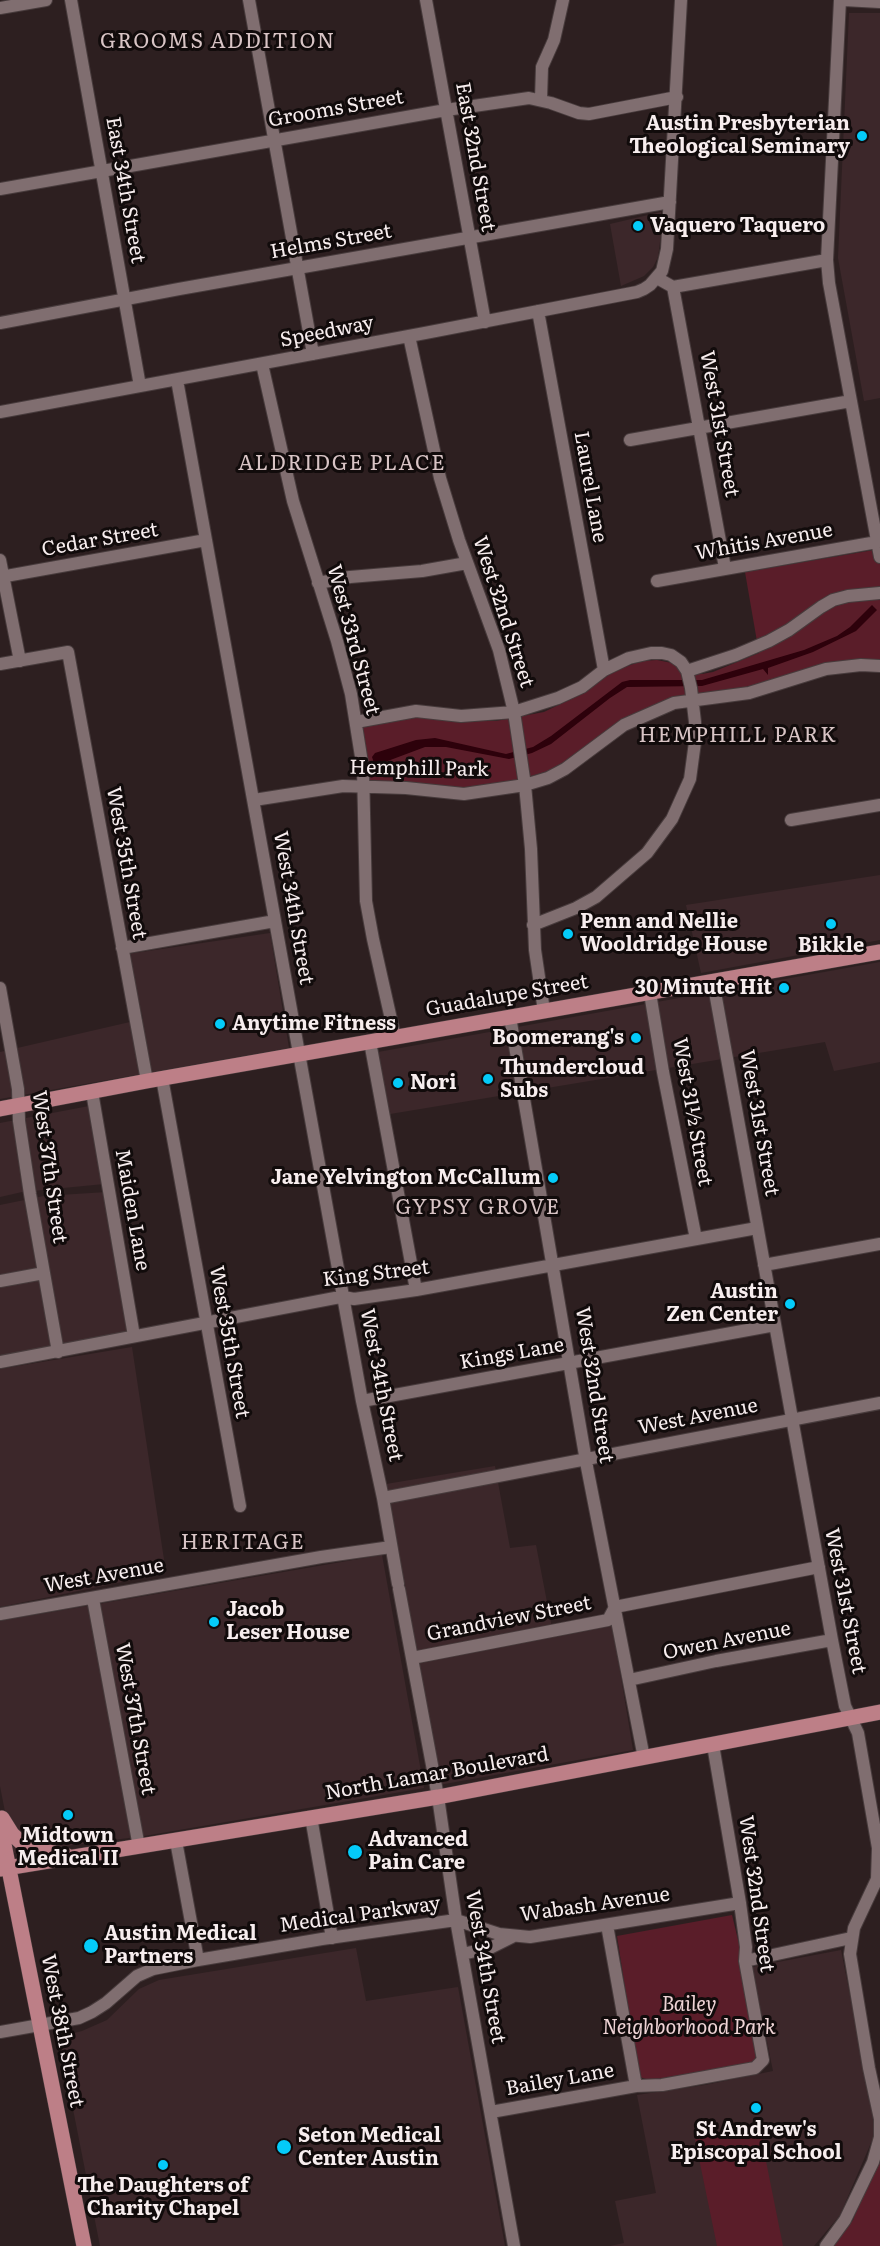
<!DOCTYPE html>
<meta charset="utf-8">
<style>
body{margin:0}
canvas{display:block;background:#2d1f20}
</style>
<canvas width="880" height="2246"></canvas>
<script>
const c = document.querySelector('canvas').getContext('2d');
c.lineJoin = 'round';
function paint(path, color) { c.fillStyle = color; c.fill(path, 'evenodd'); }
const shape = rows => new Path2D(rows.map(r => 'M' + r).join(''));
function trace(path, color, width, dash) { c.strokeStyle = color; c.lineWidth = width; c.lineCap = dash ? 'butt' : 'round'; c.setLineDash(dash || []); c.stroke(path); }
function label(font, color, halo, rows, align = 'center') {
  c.font = font + ' Literata,serif'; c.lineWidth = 6; c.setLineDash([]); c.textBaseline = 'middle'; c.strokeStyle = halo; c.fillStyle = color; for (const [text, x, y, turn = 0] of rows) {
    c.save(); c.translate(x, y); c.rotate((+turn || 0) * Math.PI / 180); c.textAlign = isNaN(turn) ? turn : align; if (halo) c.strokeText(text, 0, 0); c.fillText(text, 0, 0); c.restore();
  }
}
paint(shape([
 [849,13,880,13,880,398,864,401,838,258],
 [661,212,661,234,658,257,653,267,644,276,621,286,610,224],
 [880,875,880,940,701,973,686,905],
 [270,933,289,1048,0,1099,0,1052,143,1019,128,954],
 [880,962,880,1062,834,1071,825,1042,390,1114,378,1052],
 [89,1106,104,1184,22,1192,0,1197,0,1123],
 [107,1192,127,1334,0,1355,0,1205,44,1196],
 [132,1347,166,1573,0,1607,0,1369],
 [495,1466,510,1548,536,1545,552,1628,611,1617,633,1750,439,1785,386,1484],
 [382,1555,424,1788,144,1836,13,1853,0,1786,0,1621],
 [356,1948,366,2001,458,1987,505,2246,100,2246,61,2048,63,2036,82,2031,107,2020,139,1989,159,1980],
 [841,1950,875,2121,873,2138,840,2215,814,2246,610,2246,624,2243,615,2201,656,2193,637,2095,705,2085,773,2071,752,1967]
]), '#3c272a');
paint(shape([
 [880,549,880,662,762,686,697,695,548,771,497,786,470,789,371,781,368,779,362,728,365,726,404,719,429,717,469,721,496,721,544,712,573,698,616,670,642,661,657,660,672,663,686,673,702,674,713,672,759,653,745,572],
 [732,1915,739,1944,739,1961,757,2054,753,2063,661,2083,639,2077,617,1936],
 [759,2126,783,2246,717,2246,695,2139],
 [880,2150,880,2246,832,2246,853,2220]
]), '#5a1d29');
paint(shape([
 [872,605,877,610,856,631,813,652,768,668,768,675,763,669,702,686,627,687,610,698,551,744,532,753,509,759,446,747,425,747,377,765,374,763,372,757,375,753,416,740,435,738,506,754,533,747,551,736,622,682,630,680,702,680,804,650,837,636,850,627]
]), '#2d010b');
const minor = shape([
 [71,0,140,386],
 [249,0,313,354],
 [426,0,485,322],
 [840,0,827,260,829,283,880,557],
 [844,0,880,2],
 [0,8,46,0],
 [541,99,542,67,554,40,563,0],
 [0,189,446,110,529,98,551,103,579,113,589,114,677,97],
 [657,278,673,287,827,260],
 [673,287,725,568],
 [538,311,604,670],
 [0,323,179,289,670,202],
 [409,336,440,478,459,540,499,650,514,712,525,785,531,849,535,950,544,1011],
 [262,364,293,501,337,641,351,694,363,769,366,901,373,939,395,1037],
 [177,380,362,1401,383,1498,398,1584],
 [0,412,425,333,637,292,644,289,650,285,662,271,667,249,681,0],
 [630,440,851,401],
 [0,560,20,661],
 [0,577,206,540],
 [657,581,877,542],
 [318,583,350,577,422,571,467,563],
 [0,664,68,652,147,1081],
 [687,671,736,655,769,641,789,630,821,607,833,600,848,596,880,593],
 [356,722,416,711,461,716,514,712,558,698,582,687,604,670,629,658,651,653,662,653,671,655,681,662,687,671,691,688,695,722,695,742,690,779,672,819,647,853,596,897,576,908,533,925],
 [254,800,343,786,406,788,464,794,525,785,548,778,565,769,624,725,674,703,749,693,826,669,861,665,880,666],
 [791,820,880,805],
 [122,948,275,921],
 [713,981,832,1640,845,1706,858,1733,878,1848,877,1879,854,1928,850,1954,869,2068,880,2119,880,2137,873,2162,845,2220,826,2246],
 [0,988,18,1089,19,1121,30,1194,58,1352],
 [650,993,663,1072,696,1239],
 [510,1017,587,1467,644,1758],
 [370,1042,416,1290],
 [162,1078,240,1506],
 [92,1092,134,1336],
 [764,1265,880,1244],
 [0,1281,44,1273],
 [0,1362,335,1298,344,1297,354,1299,416,1290,757,1228],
 [362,1401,775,1325],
 [383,1498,880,1403],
 [399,1589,438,1797,456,1920,514,2246],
 [93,1599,139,1847],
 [0,1614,321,1557,391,1547],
 [412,1658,608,1620,615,1607,819,1567],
 [629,1680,716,1661,832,1640],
 [311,1817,332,1938],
 [176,1841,198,1960],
 [607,1925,636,2086],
 [462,1954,490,1948,512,1937],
 [745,1961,851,1938],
 [0,2032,79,2018,92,2012,106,2003,137,1976,153,1969,198,1960,322,1939,456,1920,499,1934,530,1937,740,1903],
 [491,2112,636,2086,662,2085,755,2068,763,2060,745,1961,746,1947,740,1903,713,1745]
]);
const major = shape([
 [0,1109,147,1081,880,952],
 [2,1818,12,1834,26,1847,68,1856],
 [0,1824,84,2246],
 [0,1869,438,1797,880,1712]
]);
trace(minor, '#473b3c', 14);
trace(major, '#473b3c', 16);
trace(minor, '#806e70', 12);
trace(major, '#bd7f87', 15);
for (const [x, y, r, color] of [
 [862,136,6,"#04cbf9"],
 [638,226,6,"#04cbf9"],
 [831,924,6,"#04cbf9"],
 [568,934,6,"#04cbf9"],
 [784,988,6,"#04cbf9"],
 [220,1024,6,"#04cbf9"],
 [636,1038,6,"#04cbf9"],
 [488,1079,6,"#04cbf9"],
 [398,1083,6,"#04cbf9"],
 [553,1178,6,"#04cbf9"],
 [790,1304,6,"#04cbf9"],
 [214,1622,6,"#04cbf9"],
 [68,1815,6,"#04cbf9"],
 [355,1852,8,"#04cbf9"],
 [91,1946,8,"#04cbf9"],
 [756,2108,6,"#04cbf9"],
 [284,2147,8,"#04cbf9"],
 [163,2165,6,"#04cbf9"]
]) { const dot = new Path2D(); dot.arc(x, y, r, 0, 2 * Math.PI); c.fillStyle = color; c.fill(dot); trace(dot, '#110b0b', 2); }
label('20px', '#f7edee', '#110b0b', [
 ["Grooms Street",336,109,-10],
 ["East 32nd Street",475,157,80],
 ["East 34th Street",125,190,80],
 ["Helms Street",331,242,-10],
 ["Speedway",327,332,-11],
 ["West 31st Street",719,424,80],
 ["Laurel Lane",590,487,80],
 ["Cedar Street",100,540,-10],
 ["Whitis Avenue",764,542,-10],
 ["West 32nd Street",503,612,72],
 ["West 33rd Street",353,640,75],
 ["Hemphill Park",419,769,1],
 ["West 35th Street",126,863,80],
 ["West 34th Street",293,908,80],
 ["Guadalupe Street",507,996,-10],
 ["West 31½ Street",692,1112,80],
 ["West 31st Street",759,1123,80],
 ["West 37th Street",49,1167,82],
 ["Maiden Lane",132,1210,80],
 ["King Street",376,1274,-7],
 ["West 35th Street",229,1342,80],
 ["Kings Lane",512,1354,-10],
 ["West 34th Street",381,1385,79],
 ["West 32nd Street",594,1385,81],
 ["West Avenue",698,1417,-11],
 ["West Avenue",104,1576,-10],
 ["West 31st Street",845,1601,79],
 ["Grandview Street",509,1619,-11],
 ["Owen Avenue",727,1641,-11],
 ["West 37th Street",135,1719,80],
 ["North Lamar Boulevard",437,1774,-10],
 ["West 32nd Street",756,1894,82],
 ["Wabash Avenue",595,1905,-8],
 ["Medical Parkway",360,1915,-8],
 ["West 34th Street",485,1967,80],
 ["West 38th Street",62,2031,79],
 ["Bailey Lane",560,2080,-10]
]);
label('bold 20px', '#f7edee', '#110b0b', [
 ["Austin Presbyterian",850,124,"right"],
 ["Theological Seminary",850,147,"right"],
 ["Vaquero Taquero",650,226],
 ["Penn and Nellie",580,922],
 ["Wooldridge House",580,945],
 ["Bikkle",831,946,"center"],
 ["30 Minute Hit",772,988,"right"],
 ["Anytime Fitness",232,1024],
 ["Boomerang's",624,1038,"right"],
 ["Thundercloud",500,1068],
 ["Subs",500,1091],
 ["Nori",410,1083],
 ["Jane Yelvington McCallum",541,1178,"right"],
 ["Austin",778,1292,"right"],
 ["Zen Center",778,1315,"right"],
 ["Jacob",226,1610],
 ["Leser House",226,1633],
 ["Midtown",68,1836,"center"],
 ["Medical II",68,1859,"center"],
 ["Advanced",368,1840],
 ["Pain Care",368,1863],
 ["Austin Medical",104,1934],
 ["Partners",104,1957],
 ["St Andrew's",756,2130,"center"],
 ["Episcopal School",756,2153,"center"],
 ["Seton Medical",298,2136],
 ["Center Austin",298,2159],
 ["The Daughters of",163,2186,"center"],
 ["Charity Chapel",163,2209,"center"]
], 'left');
label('italic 20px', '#efd4d6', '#110b0b', [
 ["Bailey",689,2005],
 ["Neighborhood Park",689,2028]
]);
c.letterSpacing = '1.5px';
label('21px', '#d8c4c5', '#110b0b', [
 ["GROOMS ADDITION",218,42],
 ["ALDRIDGE PLACE",342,464],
 ["HEMPHILL PARK",738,736],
 ["GYPSY GROVE",478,1208],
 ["HERITAGE",243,1543]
]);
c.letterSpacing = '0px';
</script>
